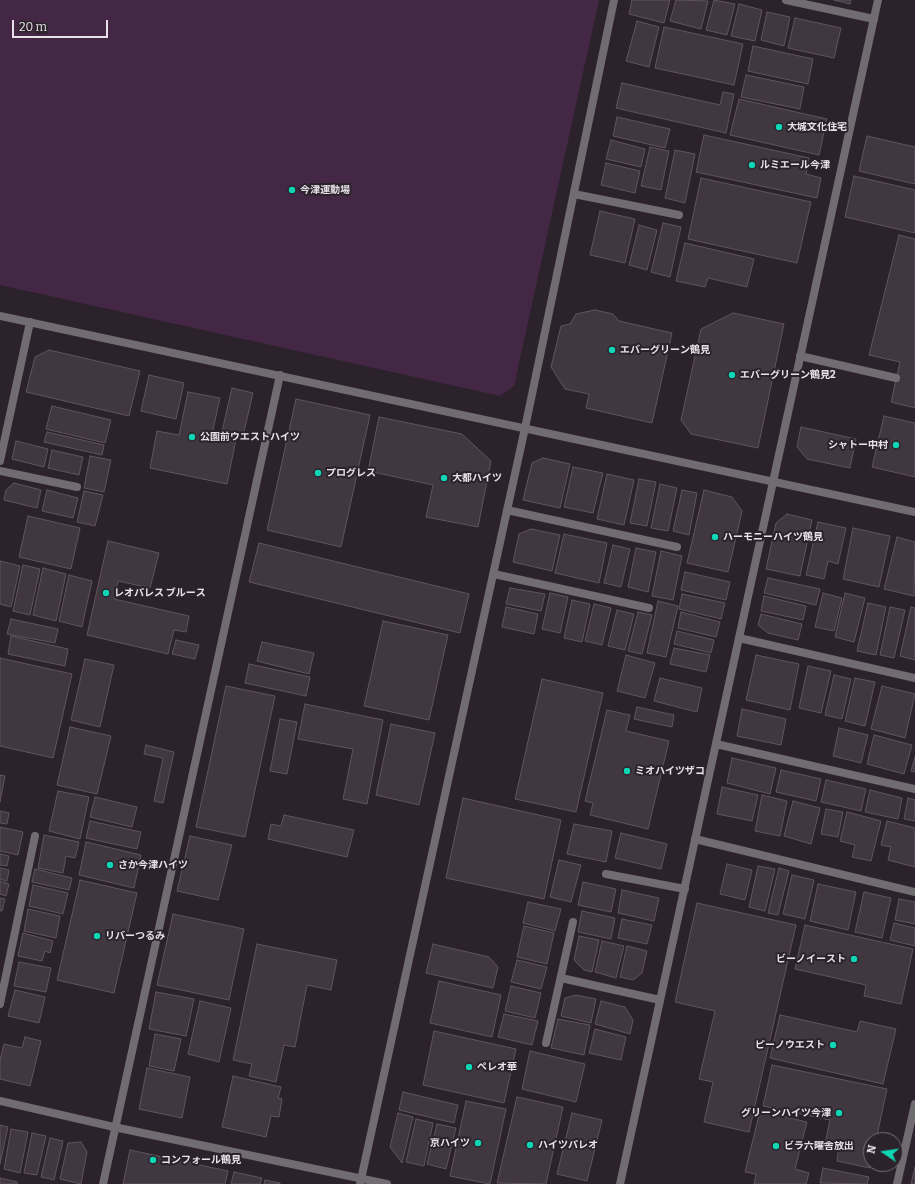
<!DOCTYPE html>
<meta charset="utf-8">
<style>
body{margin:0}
#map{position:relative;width:915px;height:1184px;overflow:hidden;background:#2b222b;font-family:Bitter,serif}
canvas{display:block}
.north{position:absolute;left:863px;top:1132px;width:40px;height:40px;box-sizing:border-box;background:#2b222b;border:1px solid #776f77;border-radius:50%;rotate:283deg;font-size:11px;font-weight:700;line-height:16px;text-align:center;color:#e8e2e8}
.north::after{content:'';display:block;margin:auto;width:14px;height:18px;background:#0ed5b4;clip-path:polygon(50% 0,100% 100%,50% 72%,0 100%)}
.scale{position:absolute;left:12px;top:20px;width:96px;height:18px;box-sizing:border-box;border:2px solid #e8e2e8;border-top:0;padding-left:5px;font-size:12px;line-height:14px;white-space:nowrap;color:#e8e2e8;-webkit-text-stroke:3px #2b222b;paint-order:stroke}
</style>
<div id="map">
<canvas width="915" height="1184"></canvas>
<div class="north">N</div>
<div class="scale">20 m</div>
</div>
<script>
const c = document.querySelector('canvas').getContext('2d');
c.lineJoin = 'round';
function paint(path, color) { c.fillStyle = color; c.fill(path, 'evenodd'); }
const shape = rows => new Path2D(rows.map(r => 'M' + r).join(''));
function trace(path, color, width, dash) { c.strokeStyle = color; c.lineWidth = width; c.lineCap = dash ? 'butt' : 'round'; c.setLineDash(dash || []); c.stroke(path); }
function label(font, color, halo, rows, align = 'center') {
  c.font = font + ' Bitter,"Noto Sans JP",serif'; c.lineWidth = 4; c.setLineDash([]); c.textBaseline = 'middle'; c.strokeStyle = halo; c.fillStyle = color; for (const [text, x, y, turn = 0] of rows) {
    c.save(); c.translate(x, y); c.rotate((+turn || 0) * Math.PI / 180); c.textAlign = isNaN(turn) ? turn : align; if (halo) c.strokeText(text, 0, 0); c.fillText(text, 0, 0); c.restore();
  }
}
paint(shape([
 [0,0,599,0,514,386,500,396,0,285]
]), '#442744');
const building = shape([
 [632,0,670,0,664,23,629,14,632,0],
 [676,0,708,1,701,29,670,21,676,0],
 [714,0,735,4,727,35,706,30,714,0],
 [834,0,851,0,850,4,834,0],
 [739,4,762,10,755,41,731,36,739,4],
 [767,12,790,17,784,46,761,40,767,12],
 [795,18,841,28,834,58,788,48,795,18],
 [637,21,659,27,649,67,626,61,637,21],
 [664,27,743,44,734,85,655,68,664,27],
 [753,46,813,59,808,84,748,71,753,46],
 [746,75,804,87,800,109,741,97,746,75],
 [622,83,720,105,723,92,734,94,726,133,616,108,622,83],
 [739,99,827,119,819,155,730,135,739,99],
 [617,117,670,129,665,148,613,136,617,117],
 [704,135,809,158,806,174,821,178,817,198,696,172,704,135],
 [867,136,915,147,915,184,859,171,867,136],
 [611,140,645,149,641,167,606,159,611,140],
 [650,147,669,151,661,190,641,186,650,147],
 [675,150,695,154,685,203,665,198,675,150],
 [606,163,640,171,635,193,601,185,606,163],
 [854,176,915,190,915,233,845,217,854,176],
 [701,178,811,202,797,263,688,239,701,178],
 [600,211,635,219,625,263,590,255,600,211],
 [663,223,681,227,670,277,651,272,663,223],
 [639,225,657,230,647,270,629,265,639,225],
 [899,235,915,239,915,408,891,402,900,362,869,355,899,235],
 [685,243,754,259,747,287,708,278,705,287,676,281,685,243],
 [595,310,613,314,619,321,672,333,652,423,586,408,589,394,565,389,551,367,561,326,570,324,576,314,595,310],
 [733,313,784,324,758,448,691,434,681,420,701,329,733,313],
 [49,350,140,371,129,416,26,392,35,357,49,350],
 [149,375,184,383,176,419,141,411,149,375],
 [232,388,253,393,243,436,222,431,232,388],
 [188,392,220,398,212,434,236,439,227,484,150,468,157,431,179,435,188,392],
 [296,399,370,415,341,547,267,530,296,399],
 [52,406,111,420,105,443,46,429,52,406],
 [884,416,915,423,915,477,872,467,884,416],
 [379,417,462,434,491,461,478,527,426,517,433,485,368,471,379,417],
 [801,427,856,439,850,468,807,459,797,447,801,427],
 [47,432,104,445,102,455,44,442,47,432],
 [16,441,48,449,44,467,12,459,16,441],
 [52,450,83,457,79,475,48,468,52,450],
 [90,456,111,460,104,492,84,488,90,456],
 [543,458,570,464,560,508,523,500,532,463,543,458],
 [573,467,603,473,593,513,564,507,573,467],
 [607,474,634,480,624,525,597,519,607,474],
 [639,479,656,482,647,526,630,523,639,479],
 [14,483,41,490,37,508,4,500,6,490,14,483],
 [660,484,677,488,668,531,651,528,660,484],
 [47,490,78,498,73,518,42,511,47,490],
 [682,490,697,493,689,535,673,531,682,490],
 [704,490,732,497,742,511,728,572,687,563,704,490],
 [84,491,103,495,95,526,77,522,84,491],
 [787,514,812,520,800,576,766,569,776,523,787,514],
 [28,516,80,528,71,569,19,557,28,516],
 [818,522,846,528,838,564,828,561,824,579,806,575,818,522],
 [853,528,890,536,879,587,843,579,853,528],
 [531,529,560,535,552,571,513,562,519,534,531,529],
 [564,534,607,543,599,583,555,573,564,534],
 [897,537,915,542,914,596,884,589,897,537],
 [108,541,159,553,150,588,118,581,114,599,189,616,186,632,174,630,168,654,87,635,108,541],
 [259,543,469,594,460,633,249,582,259,543],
 [613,545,630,549,621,587,604,583,613,545],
 [636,548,656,552,648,592,628,587,636,548],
 [661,551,682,556,673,600,652,596,661,551],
 [0,561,20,566,11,607,0,604,0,561],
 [23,565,40,569,30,615,13,611,23,565],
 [43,568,66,574,56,621,33,615,43,568],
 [685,572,730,582,726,600,681,590,685,572],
 [69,575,92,581,82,627,59,621,69,575],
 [768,578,820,589,816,605,764,593,768,578],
 [510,588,545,594,541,611,506,604,510,588],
 [550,593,568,597,560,633,542,629,550,593],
 [823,593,842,598,834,631,815,627,823,593],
 [845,593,865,598,854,642,835,637,845,593],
 [682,594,725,603,721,619,679,609,682,594],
 [764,596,806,606,803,620,761,611,764,596],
 [572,600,590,604,582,642,564,638,572,600],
 [658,601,678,606,666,657,647,653,658,601],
 [868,603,886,607,876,655,857,651,868,603],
 [594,604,611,608,602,645,585,641,594,604],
 [506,607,538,614,534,634,502,627,506,607],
 [890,607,905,610,894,658,880,655,890,607],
 [911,607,915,608,915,660,900,656,911,607],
 [617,610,634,614,625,650,608,646,617,610],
 [638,612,652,615,642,654,628,651,638,612],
 [681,612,720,622,716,637,678,628,681,612],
 [761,614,802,624,798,640,768,633,758,625,761,614],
 [11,619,58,629,55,643,7,634,11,619],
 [383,621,448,635,429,720,364,706,383,621],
 [677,631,714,640,711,653,674,644,677,631],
 [11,636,68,649,65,666,8,654,11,636],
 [176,640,199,645,195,659,172,654,176,640],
 [262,642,314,653,309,674,257,661,262,642],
 [674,648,710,655,706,672,670,664,674,648],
 [626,655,655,663,645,698,617,691,626,655],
 [756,655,799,664,790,710,746,700,756,655],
 [0,658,72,674,53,758,0,746,0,658],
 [85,659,114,665,100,727,71,720,85,659],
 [249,664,310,677,306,696,245,683,249,664],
 [808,666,831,671,821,713,799,708,808,666],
 [834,675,851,679,842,719,825,715,834,675],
 [660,678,702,688,697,712,654,701,660,678],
 [855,678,875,682,865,726,845,721,855,678],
 [542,679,603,693,576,812,515,799,542,679],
 [226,686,275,696,245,837,196,827,226,686],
 [882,686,915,694,905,738,871,729,882,686],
 [305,704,383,720,367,804,343,799,353,749,298,739,305,704],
 [637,707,674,715,672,727,634,719,637,707],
 [742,709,786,719,781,745,737,736,742,709],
 [607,710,630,715,626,731,669,741,648,829,590,815,593,803,585,801,607,710],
 [280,719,297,722,287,774,270,771,280,719],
 [391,724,435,733,419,805,376,795,391,724],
 [70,727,111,736,97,794,57,785,70,727],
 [839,728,868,735,861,763,833,756,839,728],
 [874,735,912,745,904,774,867,764,874,735],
 [146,745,174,752,163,803,154,801,163,758,144,754,146,745],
 [915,757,915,772,911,771,915,757],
 [732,758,776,768,770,794,727,783,732,758],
 [781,770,821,779,816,801,776,792,781,770],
 [0,775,5,776,0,802,0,775],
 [826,780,866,789,861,811,821,802,826,780],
 [722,787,758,795,752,821,717,814,722,787],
 [870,790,902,798,898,819,865,812,870,790],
 [58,791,89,797,80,839,49,831,58,791],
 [762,795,787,801,780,836,755,831,762,795],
 [95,797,137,807,132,827,90,817,95,797],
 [463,798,561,820,544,899,446,878,463,798],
 [908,798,915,800,915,821,904,819,908,798],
 [793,801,820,808,811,844,784,836,793,801],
 [826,809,843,812,838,837,821,834,826,809],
 [0,811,9,813,7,824,0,823,0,811],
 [847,812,881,821,871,861,852,857,855,845,840,841,847,812],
 [284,815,354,830,347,857,268,839,271,824,281,826,284,815],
 [90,821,141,832,137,849,86,838,90,821],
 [887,821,915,828,915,867,888,860,891,847,881,845,887,821],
 [574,824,612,831,606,862,567,854,574,824],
 [0,827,23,832,18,855,0,851,0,827],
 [621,833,667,844,661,869,615,858,621,833],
 [44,835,79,842,75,858,66,856,63,873,38,868,44,835],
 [190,836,232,845,218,900,177,891,190,836],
 [86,842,141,855,134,888,79,875,86,842],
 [0,854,9,856,7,866,0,865,0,854],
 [559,860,581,865,571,902,550,897,559,860],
 [727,864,752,870,745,900,720,894,727,864],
 [758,866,775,869,765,911,749,907,758,866],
 [0,868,9,870,7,881,0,879,0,868],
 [779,868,789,871,778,915,768,913,779,868],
 [35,869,72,878,69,890,32,882,35,869],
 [792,875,814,880,805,919,783,914,792,875],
 [80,880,137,893,114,993,57,980,80,880],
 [0,881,9,884,6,896,0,894,0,881],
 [583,882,616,889,611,912,578,905,583,882],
 [818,884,856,892,848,930,810,921,818,884],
 [33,885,68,893,63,914,29,906,33,885],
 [622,890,659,898,654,921,618,913,622,890],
 [864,892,891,898,882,938,855,932,864,892],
 [0,898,5,899,2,911,0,911,0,898],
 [899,899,915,902,915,924,895,920,899,899],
 [528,902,561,909,555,931,523,923,528,902],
 [697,903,796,925,749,1132,704,1122,713,1082,699,1079,715,1011,675,1002,697,903],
 [28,909,60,916,56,938,24,931,28,909],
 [582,911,615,918,611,939,578,932,582,911],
 [173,914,244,929,229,1000,157,985,173,914],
 [622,919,652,925,647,944,618,938,622,919],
 [894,923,915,928,915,946,890,940,894,923],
 [805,925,913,949,901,1004,864,996,866,985,795,969,805,925],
 [524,926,554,933,547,964,517,957,524,926],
 [23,933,53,941,50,953,45,951,42,961,18,956,23,933],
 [579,936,599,940,592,972,584,970,574,960,579,936],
 [602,941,624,946,616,978,595,972,602,941],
 [257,944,337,960,331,990,307,985,295,1047,284,1045,276,1082,249,1076,252,1064,233,1060,257,944],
 [433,944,489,957,498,967,493,988,426,973,433,944],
 [627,946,647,951,642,973,633,980,620,977,627,946],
 [517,960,547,967,541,989,511,982,517,960],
 [19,962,51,968,46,992,14,986,19,962],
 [439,981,501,995,492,1037,430,1023,439,981],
 [511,986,541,993,535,1018,505,1011,511,986],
 [15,990,45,997,39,1023,8,1016,15,990],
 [156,992,194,999,186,1036,149,1029,156,992],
 [576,995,596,999,591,1023,561,1016,565,998,576,995],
 [200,1001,231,1008,219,1062,188,1054,200,1001],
 [601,1001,625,1007,633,1020,630,1034,595,1024,601,1001],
 [504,1014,538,1021,532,1045,498,1037,504,1014],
 [780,1015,857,1032,860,1021,896,1029,883,1084,770,1058,780,1015],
 [558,1019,590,1025,584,1055,551,1048,558,1019],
 [595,1029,626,1037,621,1060,589,1053,595,1029],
 [434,1031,516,1049,504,1103,423,1085,434,1031],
 [155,1034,181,1039,174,1071,149,1066,155,1034],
 [25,1037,41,1041,30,1086,0,1079,0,1060,4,1044,22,1048,25,1037],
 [530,1051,585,1064,576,1102,522,1089,530,1051],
 [772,1065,887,1089,876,1140,871,1140,870,1168,837,1161,839,1147,825,1144,830,1120,763,1106,772,1065],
 [147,1068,190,1077,182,1118,139,1109,147,1068],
 [233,1076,281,1087,278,1098,282,1099,279,1117,271,1116,266,1137,222,1127,233,1076],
 [403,1092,458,1105,454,1123,399,1110,403,1092],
 [517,1097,563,1107,546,1184,497,1183,517,1097],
 [466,1101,506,1109,490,1184,450,1176,466,1101],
 [760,1111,807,1122,795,1169,809,1173,806,1184,754,1184,756,1174,745,1172,760,1111],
 [398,1113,413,1117,402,1163,390,1147,398,1113],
 [572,1113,602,1120,587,1181,557,1174,572,1113],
 [416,1119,433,1123,424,1166,406,1162,416,1119],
 [437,1124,456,1128,446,1169,427,1164,437,1124],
 [0,1125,8,1127,0,1164,0,1125],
 [11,1129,28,1132,20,1173,4,1169,11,1129],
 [32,1133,46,1136,37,1175,24,1173,32,1133],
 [50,1138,63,1141,54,1180,41,1177,50,1138],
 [81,1142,87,1152,81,1184,60,1179,68,1143,81,1142],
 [130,1150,228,1171,225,1184,123,1184,130,1150],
 [915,1167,915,1184,911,1184,915,1167],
 [823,1168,869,1177,867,1184,820,1183,823,1168],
 [234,1172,262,1178,260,1184,231,1184,234,1172],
 [0,1178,17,1182,17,1184,0,1184,0,1178],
 [265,1180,280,1183,280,1184,264,1184,265,1180]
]);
paint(building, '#413740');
trace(building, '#5f555f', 1);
trace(shape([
 [786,0,874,19],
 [574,194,679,215],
 [800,356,896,378],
 [0,461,30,322],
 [0,471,77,487],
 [507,510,677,547],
 [494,574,649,608],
 [739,638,915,678],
 [716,744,915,789],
 [695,839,915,892],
 [606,874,685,889],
 [561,978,660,1000],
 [0,1004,35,836],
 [546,1043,573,922]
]), '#716c71', 8);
trace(shape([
 [0,316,915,512],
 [0,1101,114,1127,387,1184],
 [103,1184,280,375],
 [360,1184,525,428,614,0],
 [620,1184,878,0],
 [897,1184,915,1104]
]), '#716c71', 8);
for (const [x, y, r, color] of [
 [779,127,4,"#0ed5b4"],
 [752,165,4,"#0ed5b4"],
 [292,190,4,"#0ed5b4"],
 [612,350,4,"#0ed5b4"],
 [732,375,4,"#0ed5b4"],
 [192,437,4,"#0ed5b4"],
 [896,445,4,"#0ed5b4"],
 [318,473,4,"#0ed5b4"],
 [444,478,4,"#0ed5b4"],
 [715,537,4,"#0ed5b4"],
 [106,593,4,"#0ed5b4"],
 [627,771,4,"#0ed5b4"],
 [110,865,4,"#0ed5b4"],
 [97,936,4,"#0ed5b4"],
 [854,959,4,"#0ed5b4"],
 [833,1045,4,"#0ed5b4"],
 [469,1067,4,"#0ed5b4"],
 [839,1113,4,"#0ed5b4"],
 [478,1143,4,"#0ed5b4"],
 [530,1145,4,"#0ed5b4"],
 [776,1146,4,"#0ed5b4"],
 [153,1160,4,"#0ed5b4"]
]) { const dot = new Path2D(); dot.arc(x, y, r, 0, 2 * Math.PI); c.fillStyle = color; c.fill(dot); trace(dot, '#2b222b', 1.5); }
label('bold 10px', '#e8e2e8', '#2b222b', [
 ["大城文化住宅",787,127],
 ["ルミエール今津",760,165],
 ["今津運動場",300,190],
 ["エバーグリーン鶴見",620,350],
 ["エバーグリーン鶴見2",740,375],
 ["公園前ウエストハイツ",200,437],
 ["シャトー中村",888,445,"right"],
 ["プログレス",326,473],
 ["大都ハイツ",452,478],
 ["ハーモニーハイツ鶴見",723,537],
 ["レオパレス ブルース",114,593],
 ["ミオハイツザコ",635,771],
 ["さか今津ハイツ",118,865],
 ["リバーつるみ",105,936],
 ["ビーノイースト",846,959,"right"],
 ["ピーノウエスト",825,1045,"right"],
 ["ペレオ華",477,1067],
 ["グリーンハイツ今津",831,1113,"right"],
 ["京ハイツ",470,1143,"right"],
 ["ハイツパレオ",538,1145],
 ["ビラ六曜舎放出",784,1146],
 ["コンフォール鶴見",161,1160]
], 'left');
</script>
